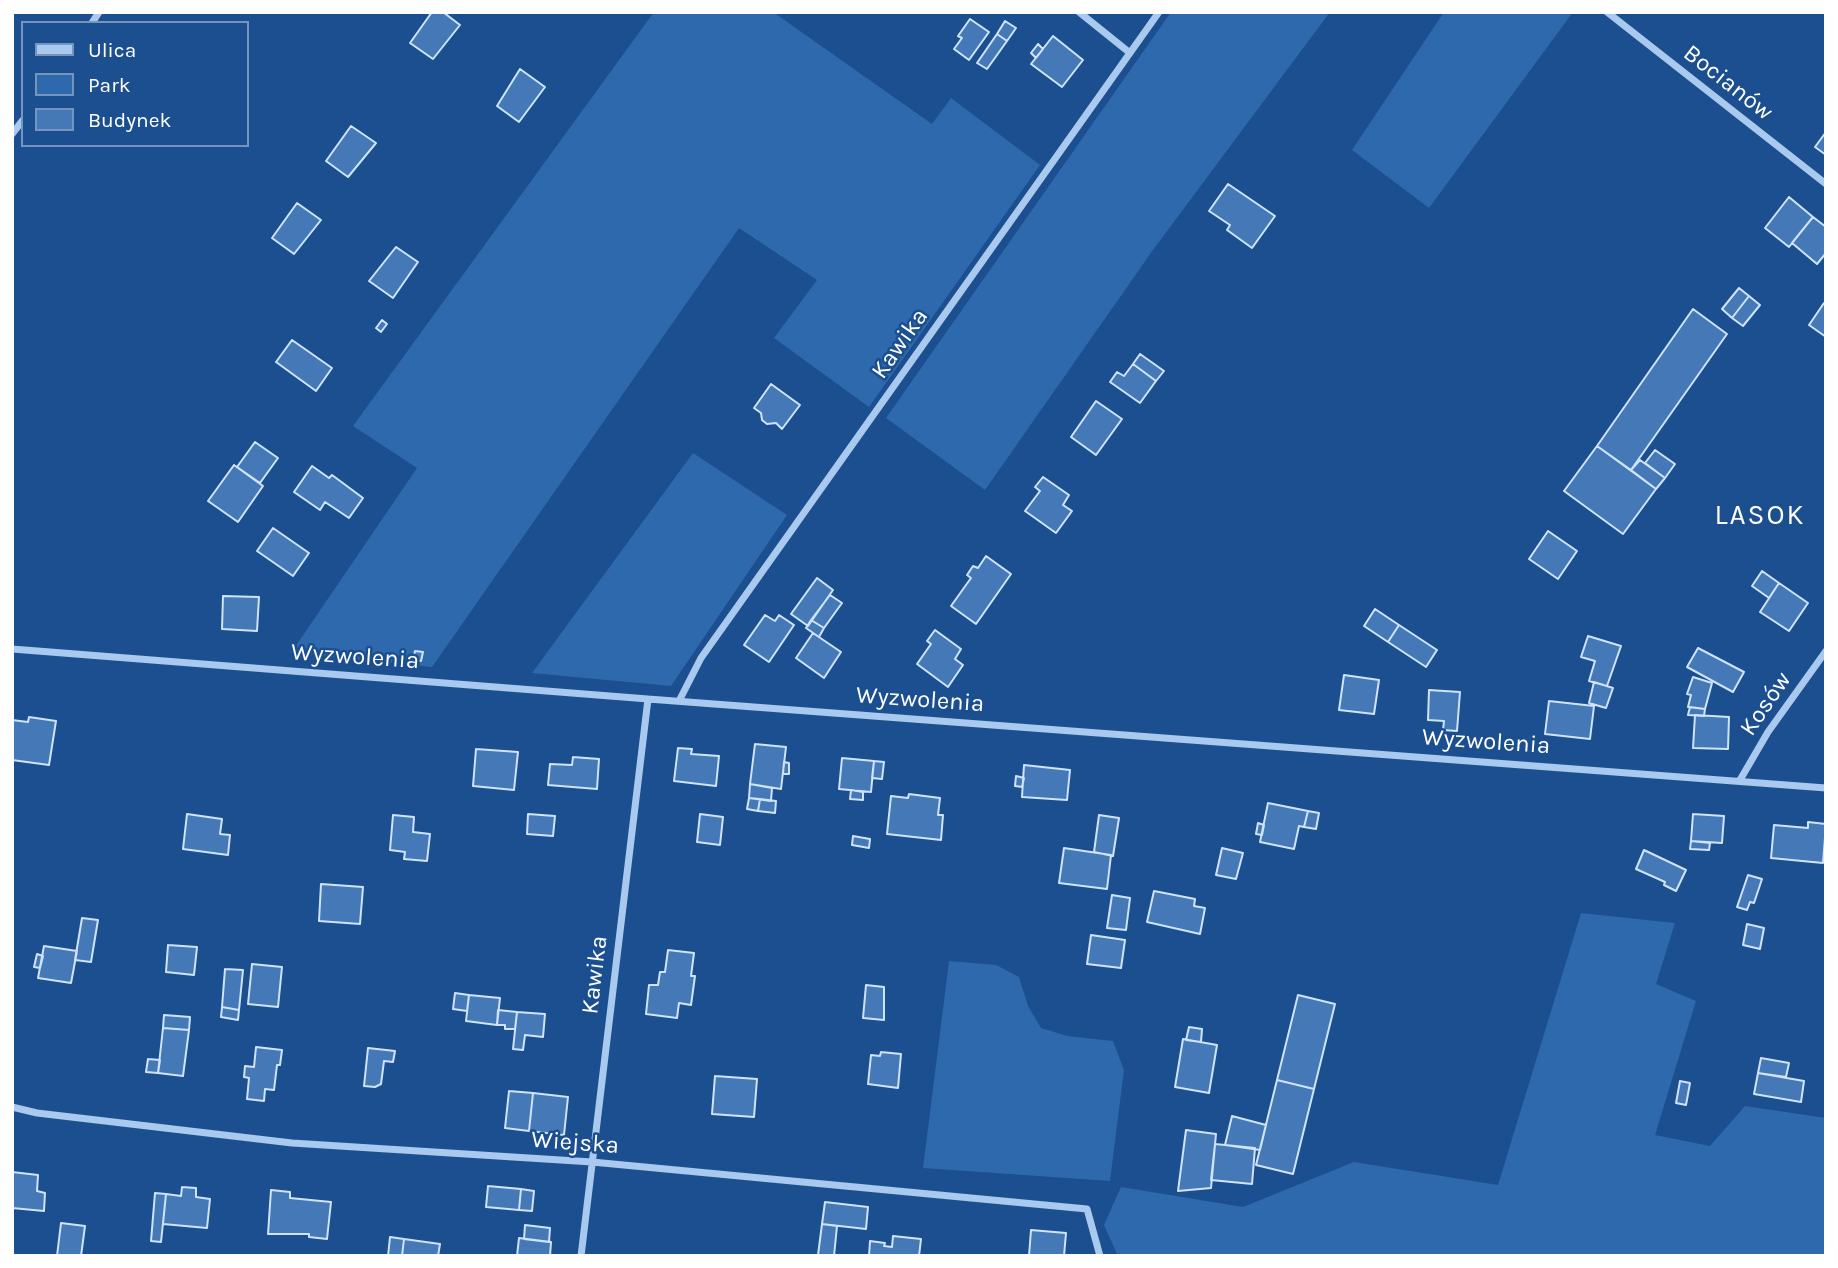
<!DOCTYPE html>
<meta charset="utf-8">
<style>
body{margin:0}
#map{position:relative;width:1838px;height:1268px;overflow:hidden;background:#1b4f8f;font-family:Karla,sans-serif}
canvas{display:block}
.frame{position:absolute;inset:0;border:14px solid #fff;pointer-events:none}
.legend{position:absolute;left:21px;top:21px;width:228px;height:126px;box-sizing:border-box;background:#1b4f8f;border:2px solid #7695bc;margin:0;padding:9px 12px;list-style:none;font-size:21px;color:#fff}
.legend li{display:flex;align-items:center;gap:14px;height:35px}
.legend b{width:35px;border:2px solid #7695bc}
</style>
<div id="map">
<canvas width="1838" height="1268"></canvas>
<div class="frame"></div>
<ul class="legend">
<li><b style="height:9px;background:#a9c9ee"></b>Ulica</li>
<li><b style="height:19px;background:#2e69ad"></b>Park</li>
<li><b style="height:19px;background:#4478b7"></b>Budynek</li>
</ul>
</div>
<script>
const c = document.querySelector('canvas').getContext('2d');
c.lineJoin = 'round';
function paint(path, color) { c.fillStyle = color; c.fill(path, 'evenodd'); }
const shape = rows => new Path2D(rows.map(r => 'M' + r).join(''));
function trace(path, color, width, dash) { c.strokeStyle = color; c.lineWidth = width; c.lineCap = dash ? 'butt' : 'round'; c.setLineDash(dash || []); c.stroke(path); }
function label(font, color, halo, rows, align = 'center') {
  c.font = font + ' Karla,sans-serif'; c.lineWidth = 5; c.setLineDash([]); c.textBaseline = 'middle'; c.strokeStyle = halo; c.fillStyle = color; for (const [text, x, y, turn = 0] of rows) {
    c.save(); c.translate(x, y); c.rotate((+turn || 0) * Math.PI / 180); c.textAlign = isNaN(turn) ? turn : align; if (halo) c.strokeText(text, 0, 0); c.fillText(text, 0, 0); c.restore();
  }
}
paint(shape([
 [654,12,773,12,932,124,951,98,1040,165,869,407,774,338,817,280,739,228,432,667,291,653,417,468,353,426],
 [1171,12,1330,12,1153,250,985,490,886,418],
 [1444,12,1573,12,1429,208,1352,150],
 [693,453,787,515,671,686,532,673],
 [1581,913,1675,923,1656,984,1696,1001,1655,1135,1710,1146,1745,1106,1826,1118,1826,1256,1118,1256,1104,1225,1121,1187,1243,1207,1354,1162,1498,1185],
 [949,961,996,965,1019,977,1028,1006,1041,1028,1067,1036,1113,1041,1124,1070,1110,1181,923,1168]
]), '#2e69ad');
const building = shape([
 [432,12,443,12,460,25,433,59,410,43,432,12],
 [970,19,989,32,969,60,954,49,962,38,958,36,970,19],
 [1005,21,1016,28,1007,41,997,34,1005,21],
 [997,34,1007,41,987,69,977,63,997,34],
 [1053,36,1083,60,1062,87,1031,64,1053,36],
 [1038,44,1043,49,1036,58,1031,53,1038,44],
 [520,69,545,87,519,122,497,106,520,69],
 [351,126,376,143,348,177,326,161,351,126],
 [1826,132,1826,155,1815,147,1826,132],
 [1228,184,1275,216,1252,248,1227,230,1230,225,1209,211,1228,184],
 [1789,197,1813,217,1789,247,1765,228,1789,197],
 [297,203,321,220,294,254,272,238,297,203],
 [1813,217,1826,227,1826,253,1817,264,1792,243,1813,217],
 [396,247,418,262,393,298,369,281,396,247],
 [1739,288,1749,296,1732,318,1722,309,1739,288],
 [1749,296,1760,305,1743,326,1732,318,1749,296],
 [1824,303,1826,304,1826,337,1809,325,1824,303],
 [1693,309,1727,334,1631,470,1597,446,1693,309],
 [382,320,387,324,381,332,376,328,382,320],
 [292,340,332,368,316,391,276,362,292,340],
 [1140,354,1164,371,1156,381,1133,364,1140,354],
 [1133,364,1156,381,1140,403,1110,382,1117,372,1124,376,1133,364],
 [771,384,800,405,782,429,776,423,767,424,762,420,761,413,754,408,771,384],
 [1096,401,1122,419,1096,455,1071,437,1096,401],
 [255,442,278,458,260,483,237,467,255,442],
 [1597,446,1656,489,1623,534,1564,491,1597,446],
 [1655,450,1675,464,1665,478,1645,463,1655,450],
 [1640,460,1665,478,1656,489,1631,470,1640,460],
 [234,465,263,486,238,522,208,501,234,465],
 [312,466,329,478,332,475,363,498,349,518,325,502,320,510,294,492,312,466],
 [1043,477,1069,495,1063,505,1072,511,1056,533,1025,511,1040,491,1035,487,1043,477],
 [273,528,309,553,293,576,257,551,273,528],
 [1548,531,1577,551,1558,579,1529,559,1548,531],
 [986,556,1011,574,976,624,951,606,971,578,967,575,973,566,978,568,986,556],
 [1762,571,1779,583,1769,598,1752,586,1762,571],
 [817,578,833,590,808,626,791,614,817,578],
 [1779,583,1808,603,1789,631,1760,612,1779,583],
 [830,595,842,603,824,628,811,620,830,595],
 [223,596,259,597,257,631,222,629,223,596],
 [1375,609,1399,625,1388,642,1364,626,1375,609],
 [765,615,775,621,779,615,794,625,769,662,744,645,765,615],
 [811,620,824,628,819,637,806,628,811,620],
 [1399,625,1437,650,1426,667,1388,642,1399,625],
 [935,630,961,649,955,659,963,665,948,687,917,664,931,644,927,641,935,630],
 [813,633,841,652,824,678,796,658,813,633],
 [1588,636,1621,646,1607,686,1589,681,1595,661,1581,657,1588,636],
 [1698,648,1744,672,1733,692,1687,667,1698,648],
 [415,651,423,652,421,661,413,660,415,651],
 [1344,675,1379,680,1374,714,1339,710,1344,675],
 [1693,677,1712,683,1705,709,1688,707,1691,695,1687,694,1693,677],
 [1594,682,1613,688,1606,708,1589,703,1594,682],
 [1429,690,1460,692,1457,731,1443,730,1444,721,1428,720,1429,690],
 [1549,701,1594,706,1590,739,1545,734,1549,701],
 [1690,707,1705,709,1704,716,1688,715,1690,707],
 [1695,715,1729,717,1728,749,1693,748,1695,715],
 [29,717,56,721,49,765,12,760,12,720,28,722,29,717],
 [755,744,786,747,781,789,750,784,755,744],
 [678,748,692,749,691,754,719,756,716,786,674,781,678,748],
 [476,749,518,752,514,790,473,786,476,749],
 [573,757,599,759,597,789,548,785,550,764,572,765,573,757],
 [842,758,874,761,871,792,839,789,842,758],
 [874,761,884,762,882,779,872,778,874,761],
 [784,762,789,763,789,774,783,774,784,762],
 [1024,765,1070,770,1067,800,1022,797,1024,765],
 [1016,776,1024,778,1022,787,1015,786,1016,776],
 [750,784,772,788,771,801,749,798,750,784],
 [851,790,863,792,863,800,850,799,851,790],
 [909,794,940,798,938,815,943,815,941,840,887,834,891,796,908,798,909,794],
 [749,798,760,799,758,811,747,809,749,798],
 [760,799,776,801,775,813,758,811,760,799],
 [1268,803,1308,811,1304,827,1299,826,1294,849,1260,842,1268,803],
 [1308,811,1319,813,1316,829,1304,827,1308,811],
 [187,814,222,819,220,834,230,835,228,855,183,849,187,814],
 [528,814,555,816,553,836,527,834,528,814],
 [700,814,723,817,720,845,697,842,700,814],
 [1693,814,1724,816,1722,843,1691,841,1693,814],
 [393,815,414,817,413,832,430,834,427,861,404,859,405,852,390,850,393,815],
 [1099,815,1119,818,1113,856,1094,852,1099,815],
 [1808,822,1826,824,1823,863,1771,858,1774,825,1808,828,1808,822],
 [1258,823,1264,825,1262,835,1256,834,1258,823],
 [853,836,870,839,869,848,852,845,853,836],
 [1691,841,1710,843,1709,850,1690,849,1691,841],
 [1064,848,1111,855,1107,889,1059,883,1064,848],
 [1222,848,1243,853,1236,879,1216,875,1222,848],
 [1644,850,1686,870,1676,891,1664,885,1665,882,1636,869,1644,850],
 [1748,875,1762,879,1754,903,1750,902,1747,910,1737,907,1748,875],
 [321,884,363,887,360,924,319,921,321,884],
 [1154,891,1195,899,1194,906,1205,908,1200,934,1147,922,1154,891],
 [1112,895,1130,898,1126,930,1107,928,1112,895],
 [82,918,98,920,91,962,75,960,82,918],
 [1747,924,1764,928,1760,949,1743,945,1747,924],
 [1091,935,1125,940,1121,968,1087,964,1091,935],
 [168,945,197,947,194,975,166,972,168,945],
 [44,946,77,951,71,983,38,978,44,946],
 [668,950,694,953,691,976,695,976,691,1005,679,1003,677,1018,646,1014,649,985,658,985,660,972,665,972,668,950],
 [37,954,43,956,40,968,34,967,37,954],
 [252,964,282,967,278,1007,248,1004,252,964],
 [225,969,243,970,239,1010,222,1007,225,969],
 [866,985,884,987,884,1020,863,1018,866,985],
 [455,993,469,995,467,1011,453,1009,455,993],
 [469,995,500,998,497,1025,466,1021,469,995],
 [1298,995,1335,1004,1314,1089,1277,1080,1298,995],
 [222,1007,239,1010,238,1020,221,1017,222,1007],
 [498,1010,517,1012,515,1029,505,1029,505,1025,497,1025,498,1010],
 [517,1012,545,1014,543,1037,525,1035,523,1050,513,1049,517,1012],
 [164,1015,190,1017,189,1030,163,1028,164,1015],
 [1189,1027,1202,1029,1201,1042,1186,1040,1189,1027],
 [163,1028,189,1030,183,1076,158,1073,163,1028],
 [1183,1039,1217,1045,1209,1093,1175,1087,1183,1039],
 [256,1047,282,1050,280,1065,277,1065,274,1090,265,1089,264,1101,247,1099,249,1078,244,1077,245,1066,254,1067,256,1047],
 [368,1048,395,1051,393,1062,384,1061,381,1084,375,1087,364,1086,368,1048],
 [881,1052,901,1054,898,1088,868,1084,871,1055,880,1056,881,1052],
 [1761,1058,1789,1063,1786,1077,1758,1073,1761,1058],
 [148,1059,160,1060,158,1073,146,1072,148,1059],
 [1758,1073,1804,1081,1801,1102,1754,1094,1758,1073],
 [715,1076,757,1079,754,1117,712,1114,715,1076],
 [1277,1080,1314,1089,1293,1174,1256,1165,1277,1080],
 [1680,1081,1690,1083,1686,1105,1676,1103,1680,1081],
 [509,1091,533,1093,529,1131,505,1128,509,1091],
 [533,1093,568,1097,564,1135,529,1131,533,1093],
 [1232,1116,1266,1125,1260,1150,1225,1145,1232,1116],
 [1186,1130,1216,1134,1211,1188,1178,1191,1186,1130],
 [1215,1144,1255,1148,1252,1184,1211,1180,1215,1144],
 [12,1172,38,1175,37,1191,45,1193,44,1211,12,1208,12,1172],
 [488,1186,521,1189,519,1210,486,1207,488,1186],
 [182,1187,196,1188,196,1197,210,1199,207,1228,163,1224,166,1194,181,1196,182,1187],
 [521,1189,534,1191,532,1211,519,1210,521,1189],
 [271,1190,290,1192,290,1198,331,1202,327,1239,309,1237,309,1234,268,1234,271,1190],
 [155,1193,166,1194,161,1242,151,1241,155,1193],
 [825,1202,868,1207,866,1229,822,1224,825,1202],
 [61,1223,85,1226,81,1256,57,1256,61,1223],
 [822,1224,837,1226,834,1256,818,1255,822,1224],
 [525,1225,550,1228,549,1242,524,1239,525,1225],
 [1031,1230,1066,1233,1064,1256,1029,1256,1031,1230],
 [893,1236,921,1239,919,1256,869,1256,870,1241,885,1243,884,1246,892,1247,893,1236],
 [390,1237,404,1239,402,1256,388,1256,390,1237],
 [519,1238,551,1242,550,1256,517,1256,519,1238],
 [404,1239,440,1244,438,1256,402,1256,404,1239]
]);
paint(building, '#4478b7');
trace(building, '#cfe3fa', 2);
trace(shape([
 [1079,12,1130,53],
 [1607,12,1826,184],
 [92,23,99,12],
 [12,134,23,120],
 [12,649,648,699,1826,788],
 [679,701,701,658,1159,12],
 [1740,780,1768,732,1826,651],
 [12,1107,37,1113,292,1143,592,1162,1087,1209,1100,1256],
 [581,1256,648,699]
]), '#a9c9ee', 7);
label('24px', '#fff', '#1b4f8f', [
 ["Bocianów",1728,83,38],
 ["Kawika",900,344,-55],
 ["Wyzwolenia",355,657,4],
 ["Wyzwolenia",920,700,4],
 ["Kosów",1766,704,-56],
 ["Wyzwolenia",1486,742,4],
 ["Kawika",595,975,-83],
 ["Wiejska",575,1143,4]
]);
c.letterSpacing = '2px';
label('28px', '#fff', '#1b4f8f', [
 ["LASOK",1760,516]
]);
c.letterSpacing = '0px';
</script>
